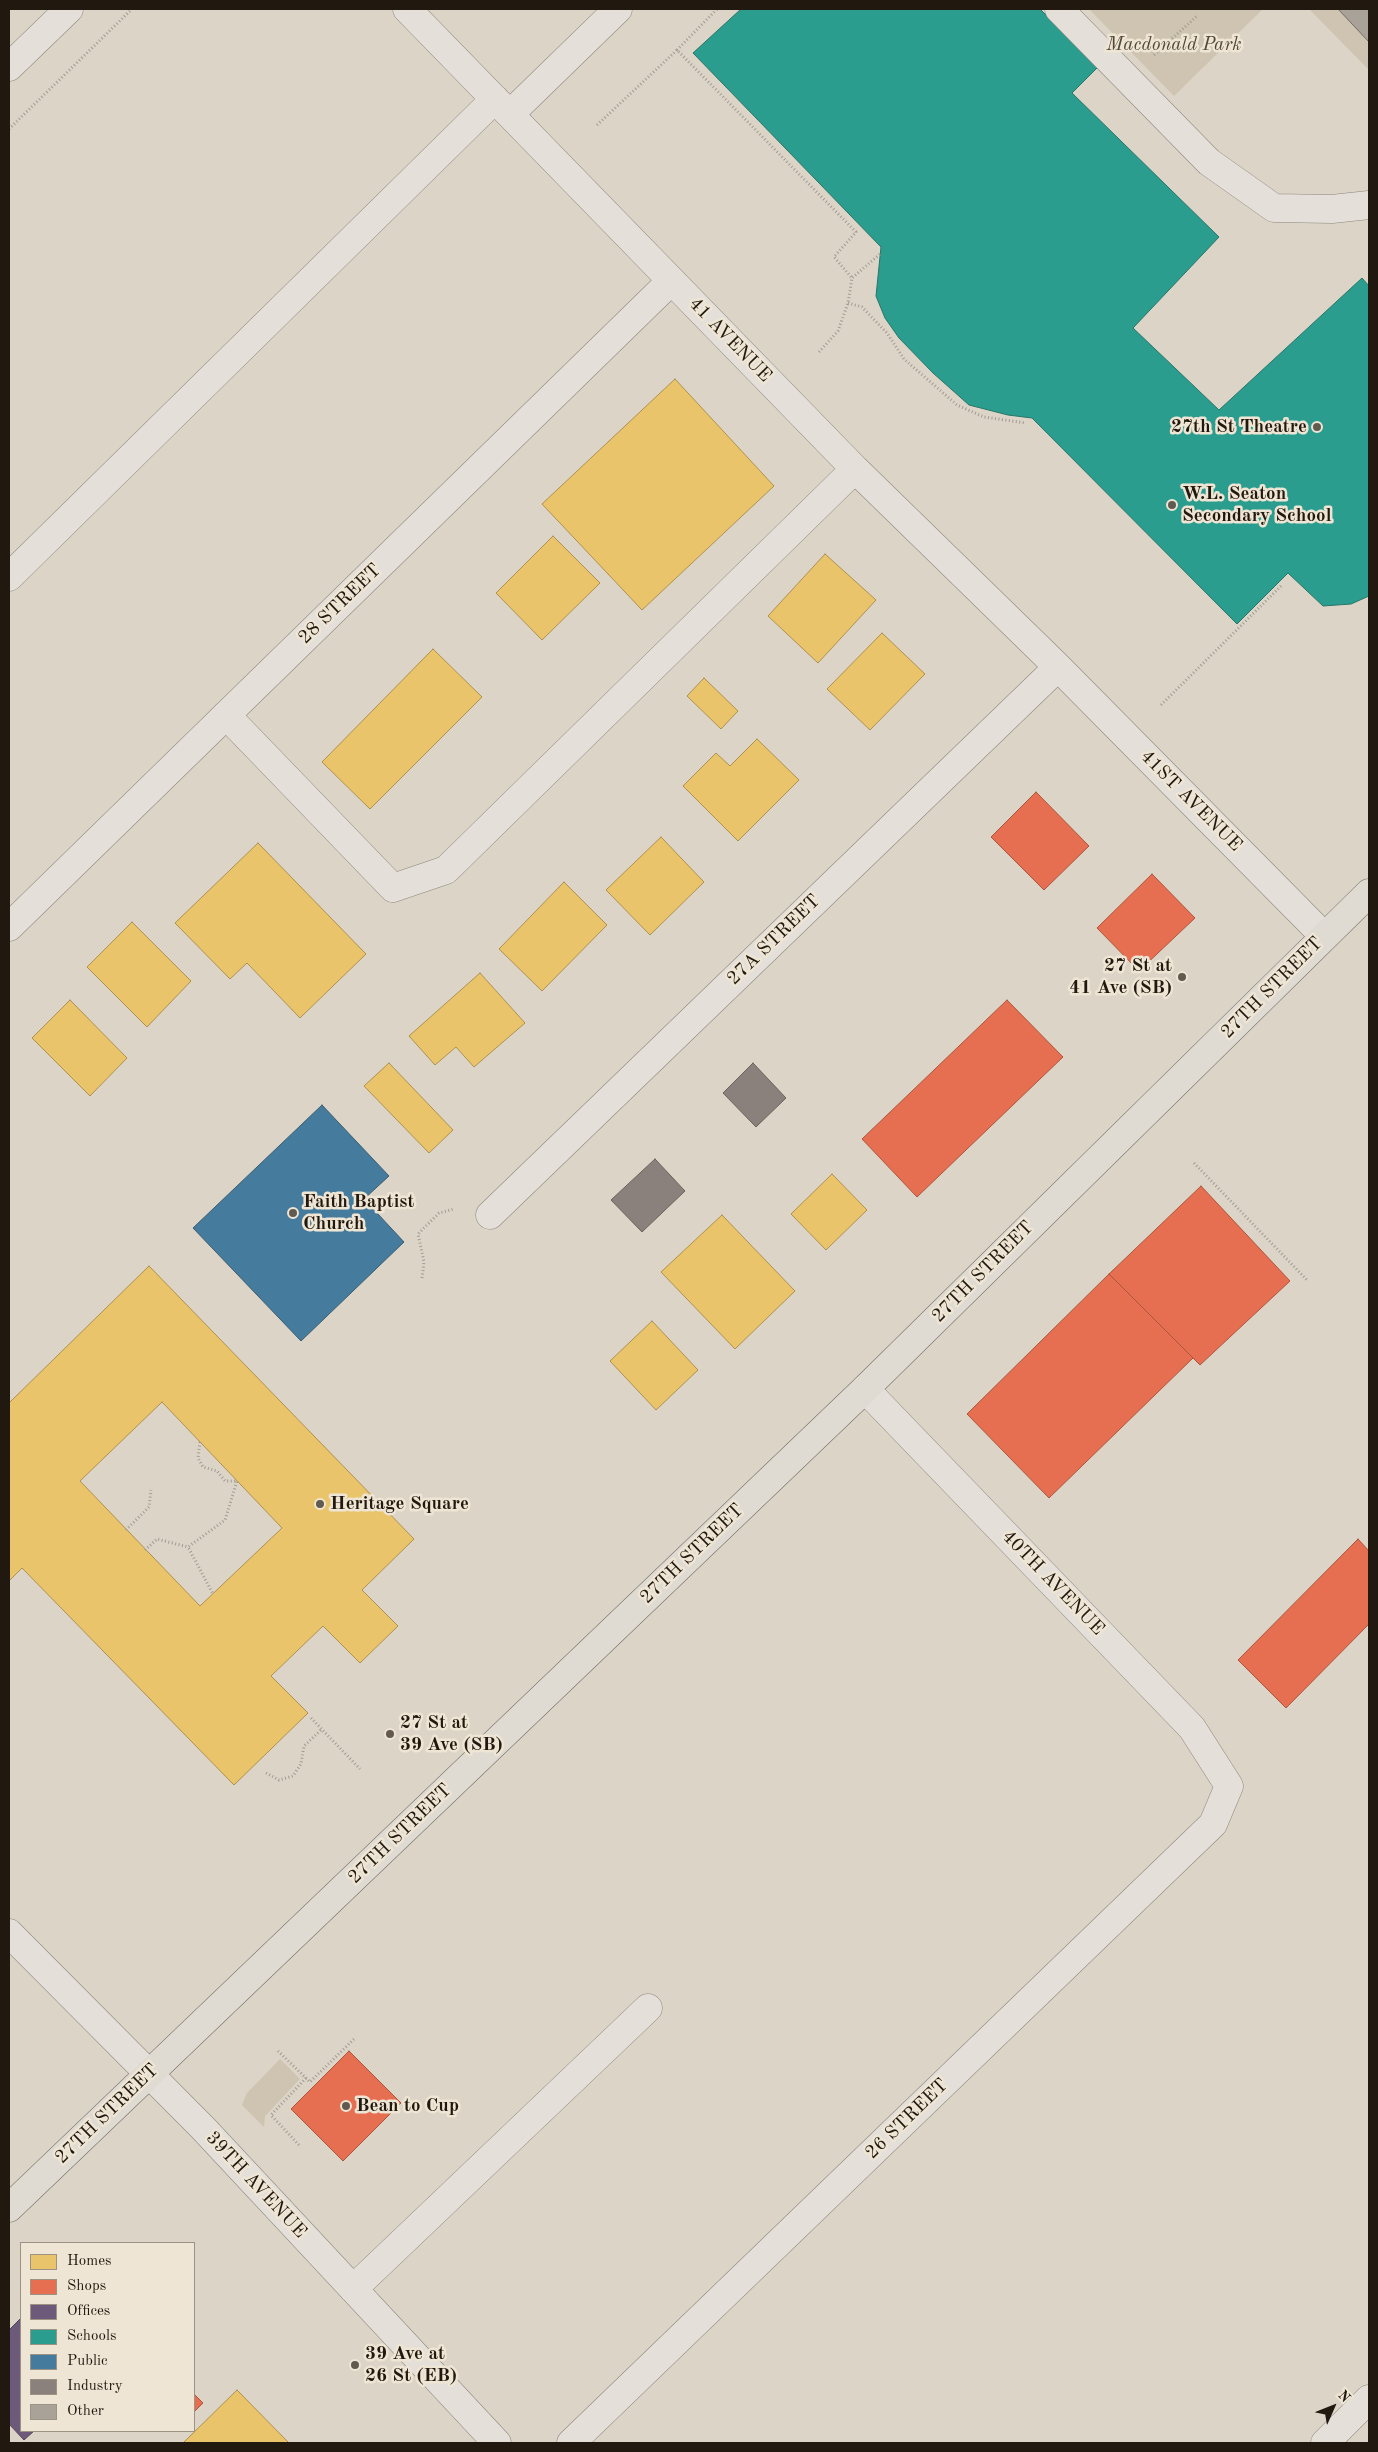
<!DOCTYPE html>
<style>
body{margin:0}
#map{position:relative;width:1378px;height:2452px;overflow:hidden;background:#dcd4c6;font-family:"Old Standard TT",serif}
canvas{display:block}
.frame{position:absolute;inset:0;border:10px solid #21180f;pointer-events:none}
.legend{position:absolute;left:20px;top:2242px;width:175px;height:190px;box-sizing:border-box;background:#eee5d4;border:1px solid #9c9385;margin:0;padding:6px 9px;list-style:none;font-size:15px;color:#21180f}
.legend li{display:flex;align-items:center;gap:10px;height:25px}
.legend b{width:25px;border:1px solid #9c9385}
.north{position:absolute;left:1308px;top:2382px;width:50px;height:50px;-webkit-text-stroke:4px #eee5d4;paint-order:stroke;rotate:46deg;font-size:14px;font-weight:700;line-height:20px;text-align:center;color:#21180f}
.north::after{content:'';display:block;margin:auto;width:18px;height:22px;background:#21180f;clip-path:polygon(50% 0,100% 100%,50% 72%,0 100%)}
</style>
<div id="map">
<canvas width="1378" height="2452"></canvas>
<div class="frame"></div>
<ul class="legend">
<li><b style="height:14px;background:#e9c46a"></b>Homes</li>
<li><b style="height:14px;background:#e76f51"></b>Shops</li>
<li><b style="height:14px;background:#6d597a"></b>Offices</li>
<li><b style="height:14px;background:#2a9d8f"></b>Schools</li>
<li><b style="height:14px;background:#457b9d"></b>Public</li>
<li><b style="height:14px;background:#8a817c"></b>Industry</li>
<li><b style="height:14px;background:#a8a298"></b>Other</li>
</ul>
<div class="north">N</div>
</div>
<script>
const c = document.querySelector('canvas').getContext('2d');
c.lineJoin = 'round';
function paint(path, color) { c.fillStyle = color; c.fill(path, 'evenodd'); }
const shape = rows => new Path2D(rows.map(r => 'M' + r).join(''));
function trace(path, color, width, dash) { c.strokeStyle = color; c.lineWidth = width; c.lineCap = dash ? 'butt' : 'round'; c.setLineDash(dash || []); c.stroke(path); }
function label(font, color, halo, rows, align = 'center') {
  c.font = font + ' "Old Standard TT",serif'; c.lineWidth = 5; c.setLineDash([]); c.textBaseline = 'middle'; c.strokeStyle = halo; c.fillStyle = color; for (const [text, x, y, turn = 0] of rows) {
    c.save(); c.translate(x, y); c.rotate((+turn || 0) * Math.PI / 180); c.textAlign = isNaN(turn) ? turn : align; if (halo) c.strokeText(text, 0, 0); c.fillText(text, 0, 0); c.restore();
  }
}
paint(shape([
 [1089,9,1263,9,1174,96],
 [1309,9,1369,9,1369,70],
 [280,2059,300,2079,265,2116,264,2127,242,2105,247,2093]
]), '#cfc4b1');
const homes = shape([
 [675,379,774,486,642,610,542,504,675,379],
 [553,536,600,583,542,640,496,593,553,536],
 [825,554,876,600,818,663,768,616,825,554],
 [882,633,925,674,870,730,827,689,882,633],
 [433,649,482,697,370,809,322,762,433,649],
 [704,678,738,711,721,729,687,696,704,678],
 [757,739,799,780,738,841,683,786,716,753,730,766,757,739],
 [661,837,704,882,650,935,606,890,661,837],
 [258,843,366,954,300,1018,247,963,230,979,175,923,258,843],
 [564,882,607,925,542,991,499,949,564,882],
 [132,922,191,981,147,1027,87,967,132,922],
 [480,973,525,1023,474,1067,456,1047,435,1065,409,1036,480,973],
 [70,1000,127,1058,90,1096,32,1038,70,1000],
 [389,1063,453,1130,429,1153,364,1086,389,1063],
 [832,1174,867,1210,826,1250,791,1214,832,1174],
 [722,1215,795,1291,735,1349,661,1272,722,1215],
 [149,1266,414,1539,362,1590,398,1626,360,1663,323,1626,271,1676,308,1713,234,1785,22,1568,9,1581,9,1403,149,1266],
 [162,1402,282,1528,200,1606,80,1481,162,1402],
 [652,1321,698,1370,656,1410,610,1361,652,1321],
 [237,2390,289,2443,183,2443,237,2390]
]);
paint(homes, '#e9c46a');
trace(homes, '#ad904f', 1);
const shops = shape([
 [1036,792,1089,846,1044,890,991,837,1036,792],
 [1152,874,1195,918,1139,971,1097,928,1152,874],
 [1007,1000,1063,1057,917,1197,862,1139,1007,1000],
 [1201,1186,1290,1281,1200,1365,1109,1274,1201,1186],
 [1109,1274,1193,1358,1049,1498,967,1414,1109,1274],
 [1358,1539,1369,1551,1369,1624,1286,1708,1238,1660,1358,1539],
 [349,2051,401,2103,343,2161,291,2109,349,2051],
 [194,2394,203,2403,194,2412,194,2394]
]);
paint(shops, '#e76f51');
trace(shops, '#ac553d', 1);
const offices = shape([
 [21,2318,21,2431,34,2431,24,2440,9,2424,9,2330,21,2318]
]);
paint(offices, '#6d597a');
trace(offices, '#56465a', 1);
const schools = shape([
 [741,9,1040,9,1098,67,1072,93,1219,237,1133,328,1219,410,1362,278,1369,286,1369,596,1351,604,1323,606,1288,573,1237,624,1032,418,1008,415,969,405,933,373,899,338,885,318,876,296,881,247,693,53,741,9]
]);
paint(schools, '#2a9d8f');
trace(schools, '#277569', 1);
const public = shape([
 [322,1105,389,1176,364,1199,404,1242,301,1341,193,1228,322,1105]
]);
paint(public, '#457b9d');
trace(public, '#3a5d72', 1);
const industry = shape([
 [753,1063,786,1098,756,1127,723,1093,753,1063],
 [655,1159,685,1191,642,1232,611,1200,655,1159]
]);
paint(industry, '#8a817c');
trace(industry, '#6a625b', 1);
const building = shape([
 [1338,9,1369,9,1369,42,1338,9]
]);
paint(building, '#a8a298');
trace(building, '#726d65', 1);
const minor = shape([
 [407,9,855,469,1058,667,1324,936],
 [1059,9,1209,162,1274,208,1332,209,1369,205],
 [9,67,69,9],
 [510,114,618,9],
 [9,577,495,99],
 [226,715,393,888,446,870,855,469],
 [9,927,671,281],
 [490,1215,1058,667],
 [9,1933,203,2128,497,2443],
 [353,2289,648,2008],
 [571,2443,1213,1824,1229,1786,1192,1728,865,1389],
 [1325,2443,1369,2399]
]);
const major = shape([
 [9,2208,865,1389,1369,893]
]);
trace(minor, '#8c867d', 29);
trace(major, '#726d65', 29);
trace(shape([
 [677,50,717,9],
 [1154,55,1197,16],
 [597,125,677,50,856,232,834,257,852,278],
 [9,129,132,9],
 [848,303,862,307,887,333,904,359,957,405,984,417,1026,423],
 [819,352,838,331,848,303,852,278,880,254],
 [1161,705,1281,586],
 [1194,1163,1307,1280],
 [422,1278,424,1262,418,1234,439,1213,454,1209],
 [200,1442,198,1458,203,1467,217,1471,225,1481,237,1481,225,1520,188,1547,213,1594],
 [126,1530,149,1507,151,1490],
 [145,1550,157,1539,188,1547],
 [311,1718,360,1769],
 [266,1773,279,1780,293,1776,301,1764,304,1746,322,1729],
 [278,2051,310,2082,354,2039],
 [299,2145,271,2115,306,2078]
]), '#a09b95', 3, [1, 2.5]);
trace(minor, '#e4e0d9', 28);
trace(major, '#dfdbd3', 28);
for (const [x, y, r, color] of [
 [1317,427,5,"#625a4f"],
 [1172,505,5,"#625a4f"],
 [1182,977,5,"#625a4f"],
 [293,1213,5,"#625a4f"],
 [320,1504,5,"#625a4f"],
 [390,1734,5,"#625a4f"],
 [346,2106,5,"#625a4f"],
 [355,2365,5,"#625a4f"]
]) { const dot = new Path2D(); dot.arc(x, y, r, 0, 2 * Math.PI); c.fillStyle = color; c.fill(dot); trace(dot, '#eee5d4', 2); }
label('italic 19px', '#52483a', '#eee5d4', [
 ["Macdonald Park",1174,45]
]);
label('19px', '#21180f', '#eee5d4', [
 ["41 AVENUE",730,340,46],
 ["28 STREET",340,604,-44],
 ["41ST AVENUE",1191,801,45],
 ["27A STREET",774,940,-44],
 ["27TH STREET",1272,988,-45],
 ["27TH STREET",983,1272,-45],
 ["27TH STREET",692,1554,-44],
 ["40TH AVENUE",1053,1583,46],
 ["27TH STREET",400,1834,-44],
 ["27TH STREET",107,2114,-44],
 ["26 STREET",907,2119,-44],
 ["39TH AVENUE",256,2185,47]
]);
label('bold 19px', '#21180f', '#eee5d4', [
 ["27th St Theatre",1307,427,"right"],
 ["W.L. Seaton",1182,494],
 ["Secondary School",1182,516],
 ["27 St at",1172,966,"right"],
 ["41 Ave (SB)",1172,988,"right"],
 ["Faith Baptist",303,1202],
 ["Church",303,1224],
 ["Heritage Square",330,1504],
 ["27 St at",400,1723],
 ["39 Ave (SB)",400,1745],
 ["Bean to Cup",356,2106],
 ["39 Ave at",365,2354],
 ["26 St (EB)",365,2376]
], 'left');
</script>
